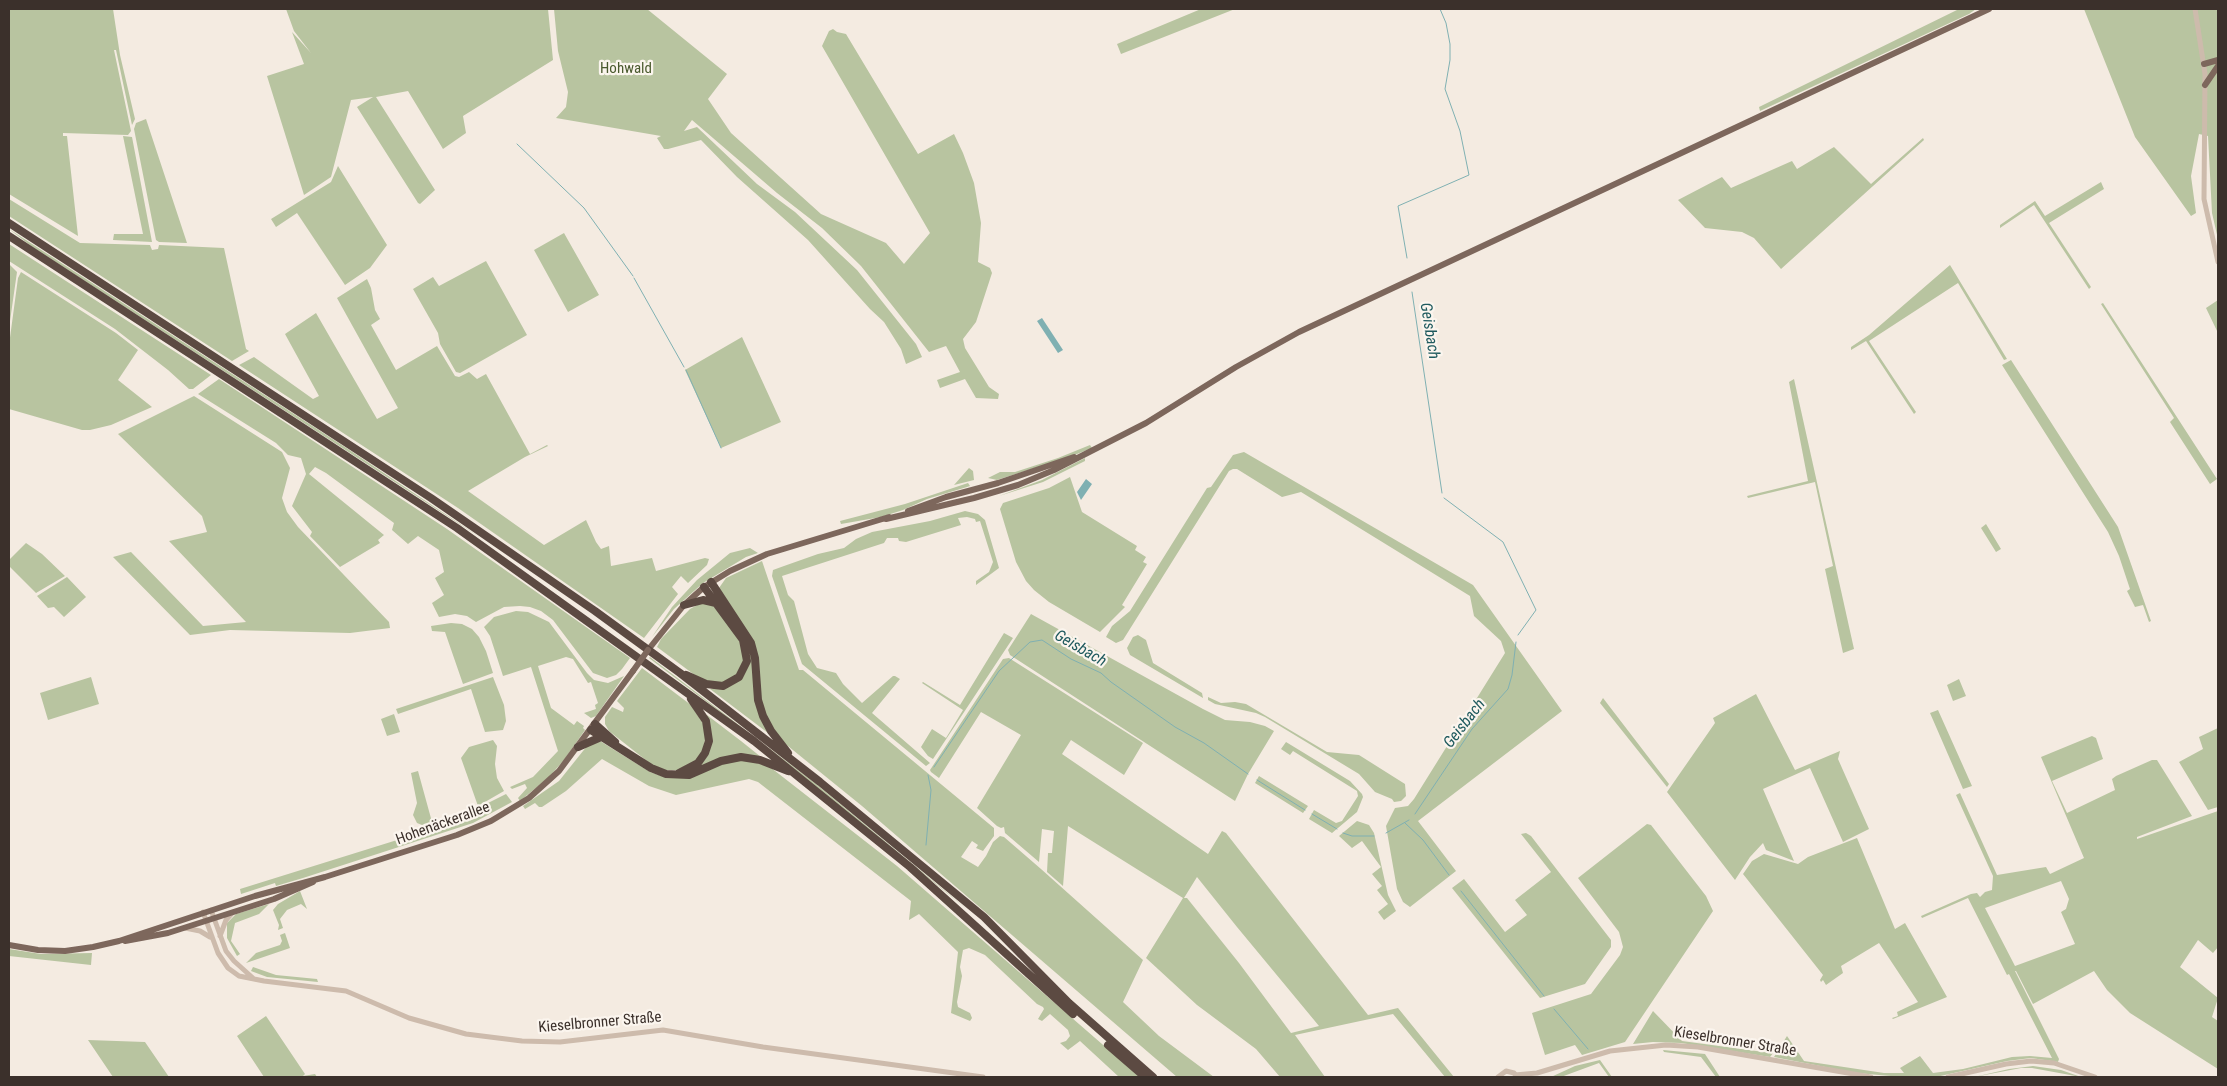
<!DOCTYPE html>
<meta charset="utf-8">
<style>
body{margin:0}
#map{position:relative;width:2227px;height:1086px;overflow:hidden;background:#f4ebe1;font-family:"Roboto Condensed",sans-serif}
canvas{display:block}
.frame{position:absolute;inset:0;border:10px solid #3b302b;pointer-events:none}
</style>
<div id="map">
<canvas width="2227" height="1086"></canvas>
<div class="frame"></div>
</div>
<script>
const c = document.querySelector('canvas').getContext('2d');
c.lineJoin = 'round';
function paint(path, color) { c.fillStyle = color; c.fill(path, 'evenodd'); }
const shape = rows => new Path2D(rows.map(r => 'M' + r).join(''));
function trace(path, color, width, dash) { c.strokeStyle = color; c.lineWidth = width; c.lineCap = dash ? 'butt' : 'round'; c.setLineDash(dash || []); c.stroke(path); }
function label(font, color, halo, rows, align = 'center') {
  c.font = font + ' "Roboto Condensed",sans-serif'; c.lineWidth = 4.5; c.setLineDash([]); c.textBaseline = 'middle'; c.strokeStyle = halo; c.fillStyle = color; for (const [text, x, y, turn = 0] of rows) {
    c.save(); c.translate(x, y); c.rotate((+turn || 0) * Math.PI / 180); c.textAlign = isNaN(turn) ? turn : align; if (halo) c.strokeText(text, 0, 0); c.fillText(text, 0, 0); c.restore();
  }
}
paint(shape([
 [9,9,113,9,120,55,135,119,132,125,116,50,114,50,131,131,128,135,63,133,63,136,67,136,78,236,9,194],
 [286,9,548,9,553,60,463,116,466,133,443,149,408,91,376,97,435,190,420,204,418,203,357,107,373,97,351,100,331,177,304,195,267,76,304,64,292,32,311,53,294,31],
 [554,9,647,9,727,74,708,99,731,133,821,214,886,243,904,264,930,233,822,46,829,31,833,29,837,32,846,34,918,154,954,134,963,153,974,183,981,223,978,262,990,268,992,273,976,322,963,339,965,348,989,387,999,394,998,399,976,398,965,379,940,388,937,380,960,372,946,346,929,352,861,266,822,228,777,193,692,120,684,131,697,127,757,184,795,212,857,270,916,344,922,357,906,364,901,349,884,322,870,309,808,240,737,177,701,140,668,149,664,149,657,138,661,136,556,118,566,107,568,92,558,51],
 [1201,9,1235,9,1121,54,1117,44],
 [1959,9,1976,9,1969,14,1760,111,1759,107],
 [2084,9,2218,9,2218,239,2212,213,2208,136,2199,134,2191,176,2196,213,2191,216,2135,137],
 [146,119,187,243,159,242,156,240,134,129,136,123],
 [123,136,132,137,152,242,113,240,114,234,143,234],
 [1923,138,1924,140,1781,269,1754,238,1742,232,1705,228,1678,200,1722,177,1731,188,1792,161,1797,169,1834,147,1871,184],
 [338,166,387,245,370,268,345,285,297,213,276,227,271,219,331,182],
 [2101,182,2104,189,2049,223,2091,287,2089,289,2034,205,2000,228,2000,225,2035,201,2045,216],
 [9,199,80,243,150,245,152,250,158,249,159,245,224,248,246,349,249,351,232,361,9,216],
 [9,229,351,451,481,538,31,246],
 [564,233,599,295,568,312,534,250],
 [9,244,140,329,211,375,193,389,189,389,168,370,115,329,9,261],
 [486,261,527,335,460,373,456,372,440,344,438,333,413,289,433,277,439,286],
 [9,264,17,272,9,328],
 [1950,265,2007,359,2004,360,1958,283,1869,341,1916,412,1914,414,1866,341,1851,350,1851,347,1869,335],
 [21,272,116,333,138,350,118,380,152,407,111,425,90,430,82,430,9,409,9,345,18,278],
 [367,279,371,288,375,310,380,319,371,325,396,370,437,346,455,376,459,377,469,372,477,379,486,374,530,454,547,445,548,446,525,457,468,491,544,545,586,520,596,542,601,549,609,546,611,566,652,558,656,571,705,558,709,559,707,565,688,583,681,576,672,587,678,594,644,638,458,508,239,365,254,357,313,399,319,396,285,334,316,313,377,419,398,408,337,298],
 [2218,300,2218,333,2206,308],
 [2103,303,2217,479,2210,484,2170,422,2174,418,2101,304],
 [742,337,781,422,721,448,685,370],
 [2011,360,2118,527,2151,621,2149,622,2143,605,2135,607,2127,591,2130,589,2119,556,2108,532,2002,365],
 [219,379,447,529,630,658,622,669,616,675,607,678,593,673,553,620,541,611,530,607,520,606,504,607,476,622,467,616,455,614,439,617,432,603,444,595,435,578,444,572,439,550,418,536,408,544,392,530,394,523,326,473,315,467,309,474,384,535,378,540,380,543,340,567,310,536,312,532,292,506,306,474,301,458,288,455,276,443,198,394],
 [1794,379,1854,649,1843,653,1825,569,1833,566,1815,482,1748,498,1747,496,1808,481,1789,382],
 [194,396,282,452,290,468,282,498,287,512,298,527,389,622,390,628,350,633,230,630,190,635,113,557,131,552,203,626,246,622,169,541,207,532,202,516,118,434],
 [1090,445,1092,448,1072,456,997,480,988,478,1000,472,1015,472,1058,458],
 [1244,452,1473,585,1562,711,1418,821,1456,871,1410,907,1403,902,1397,889,1386,826,1395,808,1408,806,1414,799,1505,653,1501,641,1474,616,1470,596,1301,492,1282,497,1237,469,1233,469,1229,471,1123,640,1116,643,1106,637,1112,626,1130,611,1207,488,1211,487,1233,455],
 [1085,458,1085,461,1043,482,999,496,1042,480],
 [969,468,973,471,974,480,954,485],
 [1070,477,1082,512,1137,546,1135,550,1146,557,1143,562,1147,564,1122,605,1125,607,1100,632,1049,602,1034,590,1026,581,1016,562,1000,509,1003,503,1049,488],
 [968,483,970,486,967,487,927,499,903,510,881,517,841,524,840,521,905,504],
 [965,511,978,514,985,520,999,568,976,585,976,581,989,572,993,562,980,521,976,522,975,519,967,517,958,518,961,525,906,542,899,541,898,538,887,538,884,543,782,576,788,595,794,601,808,654,817,668,836,673,843,684,862,703,893,676,895,676,900,679,872,713,930,763,926,766,802,664,772,576,773,570,784,566,818,554,844,548,856,539,872,532,930,521],
 [1986,524,2001,549,1996,552,1981,528],
 [26,543,42,554,65,576,36,593,9,566,9,560],
 [750,548,758,553,746,557,703,583,674,609,652,637,672,607,697,580,730,553],
 [762,561,799,670,803,670,994,828,994,836,983,851,976,848,978,845,972,841,961,857,978,867,986,856,993,842,1000,836,1004,837,1041,869,1143,960,1123,1002,1159,1036,1214,1077,1177,1077,862,806,783,742,766,719,760,697,759,668,719,588,726,578],
 [67,577,86,597,64,617,54,607,48,608,37,596],
 [712,590,749,645,768,733,710,689,733,684,749,657],
 [701,603,713,605,740,639,744,664,734,678,718,684,700,679,657,647,661,639,690,609],
 [516,611,528,612,549,622,587,673,594,680,608,683,624,676,596,716,591,718,584,713,596,709,595,705,598,703,591,682,588,683,573,659,566,657,538,666,551,708,574,725,577,721,584,726,583,728,585,730,564,760,549,777,520,801,518,798,527,788,525,784,512,789,510,787,533,777,558,751,531,667,503,676,490,636,484,627,494,617],
 [1031,614,1203,709,1225,720,1250,722,1265,726,1274,731,1248,774,1235,801,1010,655,1008,650],
 [451,623,462,624,472,629,479,637,486,651,493,673,463,684,445,632,432,631,431,626],
 [1004,633,1013,638,933,759,928,756,921,747,932,729,946,738,963,710,922,683,923,682,960,705],
 [1138,635,1146,640,1153,663,1202,693,1203,698,1130,655,1127,648,1133,637],
 [650,657,816,784,968,910,757,740,649,658],
 [1009,658,1143,743,1124,775,1071,740,1062,754,1208,854,1222,831,1226,833,1368,1015,1398,1008,1454,1077,1445,1077,1393,1014,1295,1035,1325,1077,1280,1077,1256,1049,1197,1005,1146,958,1183,898,1068,826,1063,886,1047,872,1048,853,1052,853,1054,831,1042,829,1039,862,1005,833,1004,827,1001,828,997,826,977,808,1021,735,981,712,939,778,931,772,930,770,936,761,1003,659],
 [1197,877,1237,927,1319,1026,1291,1033,1239,963,1187,898,1184,898],
 [642,668,691,705,706,728,704,750,695,762,679,770,665,770,652,765,609,731,605,724,605,717,612,707,623,712,624,708,617,701],
 [91,677,99,704,48,720,40,693],
 [493,677,504,705,506,721,503,730,485,732,471,689,398,714,396,709],
 [1959,679,1966,696,1953,701,1947,685],
 [1756,694,1795,770,1840,751,1838,759,1869,829,1843,842,1810,768,1763,789,1794,861,1766,850,1763,843,1750,857,1735,880,1667,792,1715,723,1713,718],
 [1208,697,1221,703,1235,702,1246,704,1327,752,1359,755,1405,784,1406,796,1401,801,1394,802,1392,799,1375,792,1359,774,1265,717,1256,713,1215,704,1208,700],
 [1603,698,1669,784,1667,787,1600,703],
 [1938,710,1972,786,1963,789,1930,713],
 [394,714,400,732,387,736,381,719],
 [707,715,741,741,761,757,752,756,694,771,707,754],
 [2218,728,2218,807,2208,810,2179,762,2203,749,2199,737],
 [2092,736,2096,738,2103,759,2052,781,2067,813,2115,790,2112,779,2116,776,2152,760,2157,760,2192,816,2137,837,2137,839,2218,811,2218,947,2213,953,2198,940,2180,967,2218,998,2212,1017,2218,1021,2218,1069,2130,1013,2107,990,2094,971,2033,1004,2016,971,2015,971,2059,1059,2058,1062,2031,1058,2007,1061,1936,1077,1902,1077,1856,1073,1774,1057,1787,1036,1804,1061,1884,1073,1904,1073,1900,1068,1920,1056,1933,1073,1963,1069,2012,1057,2030,1056,2052,1058,2009,974,2007,975,1968,898,1922,918,1921,916,1971,894,1977,893,1980,897,1985,892,1992,890,1993,876,1956,795,1960,793,1997,875,2046,867,2050,874,2084,858,2041,757],
 [2061,881,2069,899,2066,909,2061,912,2075,944,2015,966,1985,908],
 [493,740,497,746,495,764,497,778,504,791,478,806,461,758,469,747],
 [600,741,650,772,667,778,685,778,719,763,744,759,770,767,897,866,1140,1077,1119,1077,1080,1041,1068,1050,1060,1043,1066,1041,1070,1036,1068,1030,1050,1014,1042,1021,1038,1019,1044,1009,1043,1007,1037,1004,985,955,969,948,963,950,960,967,962,976,957,1002,958,1007,970,1013,972,1018,970,1021,951,1013,958,952,919,914,909,920,911,901,758,782,749,779,676,795,649,786,602,759,566,791,542,807,539,807,535,803,525,809,523,806,559,781,587,746],
 [1286,742,1350,781,1362,794,1363,797,1357,812,1332,833,1309,819,1314,810,1336,823,1342,821,1358,796,1357,791,1293,751,1290,755,1281,749],
 [418,771,432,822,422,825,417,823,413,815,417,803,411,773],
 [1259,776,1308,806,1303,813,1255,783],
 [506,794,512,802,473,823,303,878,276,886,275,883,241,894,240,889,442,826],
 [1357,821,1369,825,1374,833,1388,895,1396,911,1384,920,1378,912,1388,904,1377,890,1382,886,1372,874,1381,867,1362,841,1352,848,1339,836],
 [1647,824,1651,825,1706,896,1713,911,1625,1042,1582,1055,1575,1045,1545,1055,1532,1013,1591,994,1620,955,1623,947,1619,932,1578,878],
 [1526,833,1531,836,1611,940,1611,947,1585,984,1540,998,1452,888,1464,879,1505,932,1527,915,1515,900,1551,872,1521,834],
 [1857,838,1895,929,1905,923,1947,997,1893,1019,1892,1018,1898,1016,1897,1012,1918,1002,1879,943,1841,966,1843,973,1826,985,1823,980,1821,982,1820,980,1823,975,1743,874,1752,861,1764,854,1798,864,1808,857],
 [300,891,307,909,301,904,287,910,280,919,283,928,278,930,279,925,273,910,278,904],
 [269,904,259,914,235,923,231,941,240,954,237,956,227,938,227,923,236,914],
 [285,933,290,948,246,963,256,953,280,945,282,941,280,935],
 [9,949,41,954,92,953,91,965,9,956],
 [253,967,276,975,317,979,318,982,267,977,251,971],
 [1653,1011,1682,1041,1771,1053,1774,1052,1770,1057,1681,1043,1653,1042,1633,1044],
 [266,1016,305,1074,303,1076,315,1074,317,1077,264,1077,237,1036],
 [88,1040,145,1042,169,1077,113,1077],
 [1663,1050,1705,1054,1720,1077,1716,1077,1701,1057,1664,1052],
 [1600,1060,1612,1077,1609,1077,1599,1063,1561,1077,1551,1077,1575,1066],
 [2033,1066,2061,1070,2081,1077,2032,1068,2021,1068,1974,1077,2009,1069]
]), '#b8c4a0');
paint(shape([
 [1042,318,1063,350,1058,353,1037,321],
 [1086,479,1092,484,1081,500,1077,492]
]), '#7fb0b2');
trace(shape([
 [517,144,584,208,633,276],
 [1407,258,1398,206,1469,175,1460,131,1445,89,1450,60,1450,44,1446,23,1440,9],
 [634,278,684,367],
 [1412,292,1442,493],
 [686,370,721,448],
 [1444,498,1503,542,1536,610,1518,635],
 [934,767,999,671,1030,642,1042,640,1071,659,1101,673,1111,682,1175,727,1204,743,1248,774],
 [1257,780,1305,810],
 [1312,814,1337,829],
 [1415,814,1472,729,1508,689,1512,675,1516,642],
 [1405,823,1423,840,1449,875],
 [1343,833,1352,836,1374,836],
 [1386,833,1409,820],
 [926,845,931,790,928,775],
 [1461,891,1544,996],
 [1554,1009,1588,1049]
]), '#7fb0b2', 1);
trace(shape([
 [2195,9,2205,74,2204,199,2218,262],
 [211,910,226,951,234,961,254,979],
 [203,912,218,953,228,968,239,976,264,981,346,991,409,1018,466,1034,522,1041,560,1042,663,1030,763,1047,983,1077],
 [185,928,200,931,210,937],
 [220,936,226,920,232,913],
 [1515,1075,1537,1073,1610,1051,1666,1045,1698,1047,1871,1077],
 [1498,1077,1506,1071,1514,1073,1517,1077],
 [1948,1077,2006,1064,2031,1061,2054,1063,2095,1077]
]), '#cdbbac', 5);
trace(shape([
 [2204,64,2218,60],
 [2205,85,2218,66],
 [908,511,946,497,998,483,1074,457],
 [886,519,974,498,1018,485,1054,470,1146,423,1236,367,1299,332,1989,9],
 [648,650,684,605,704,587,730,571,767,554,889,517],
 [125,941,168,933,274,899,313,882],
 [9,945,38,950,65,951,93,947,119,941,255,896,325,877,457,835,491,821,529,798,559,771,633,671]
]), '#7d675c', 6);
trace(shape([
 [9,223,431,498,595,611,680,673,820,782,984,917,1069,1003,1153,1077],
 [9,236,457,528,754,741,910,867,1073,1014],
 [711,582,751,643,755,658,758,700,763,716,771,731,788,753],
 [684,605,703,600,716,603],
 [686,675,706,684,723,686,739,677,747,661,743,640,704,587],
 [595,724,615,742],
 [591,730,651,768,666,774,689,775,721,761,741,757,760,760,788,771],
 [578,747,601,737],
 [679,773,698,763,705,753,709,741,706,721,691,699],
 [1108,1045,1145,1077]
]), '#5c4a42', 8);
trace(shape([
 [633,671,648,650]
]), '#7d675c', 6);
label('15px', '#4a5a2e', '#fbf5ee', [
 ["Hohwald",626,69]
]);
label('15px', '#3b302b', '#fbf5ee', [
 ["Hohenäckerallee",443,824,-20],
 ["Kieselbronner Straße",600,1023,-5],
 ["Kieselbronner Straße",1735,1042,9]
]);
label('italic 16px', '#1f5a5e', '#fbf5ee', [
 ["Geisbach",1429,331,81],
 ["Geisbach",1080,649,30],
 ["Geisbach",1465,724,-52]
]);
</script>
